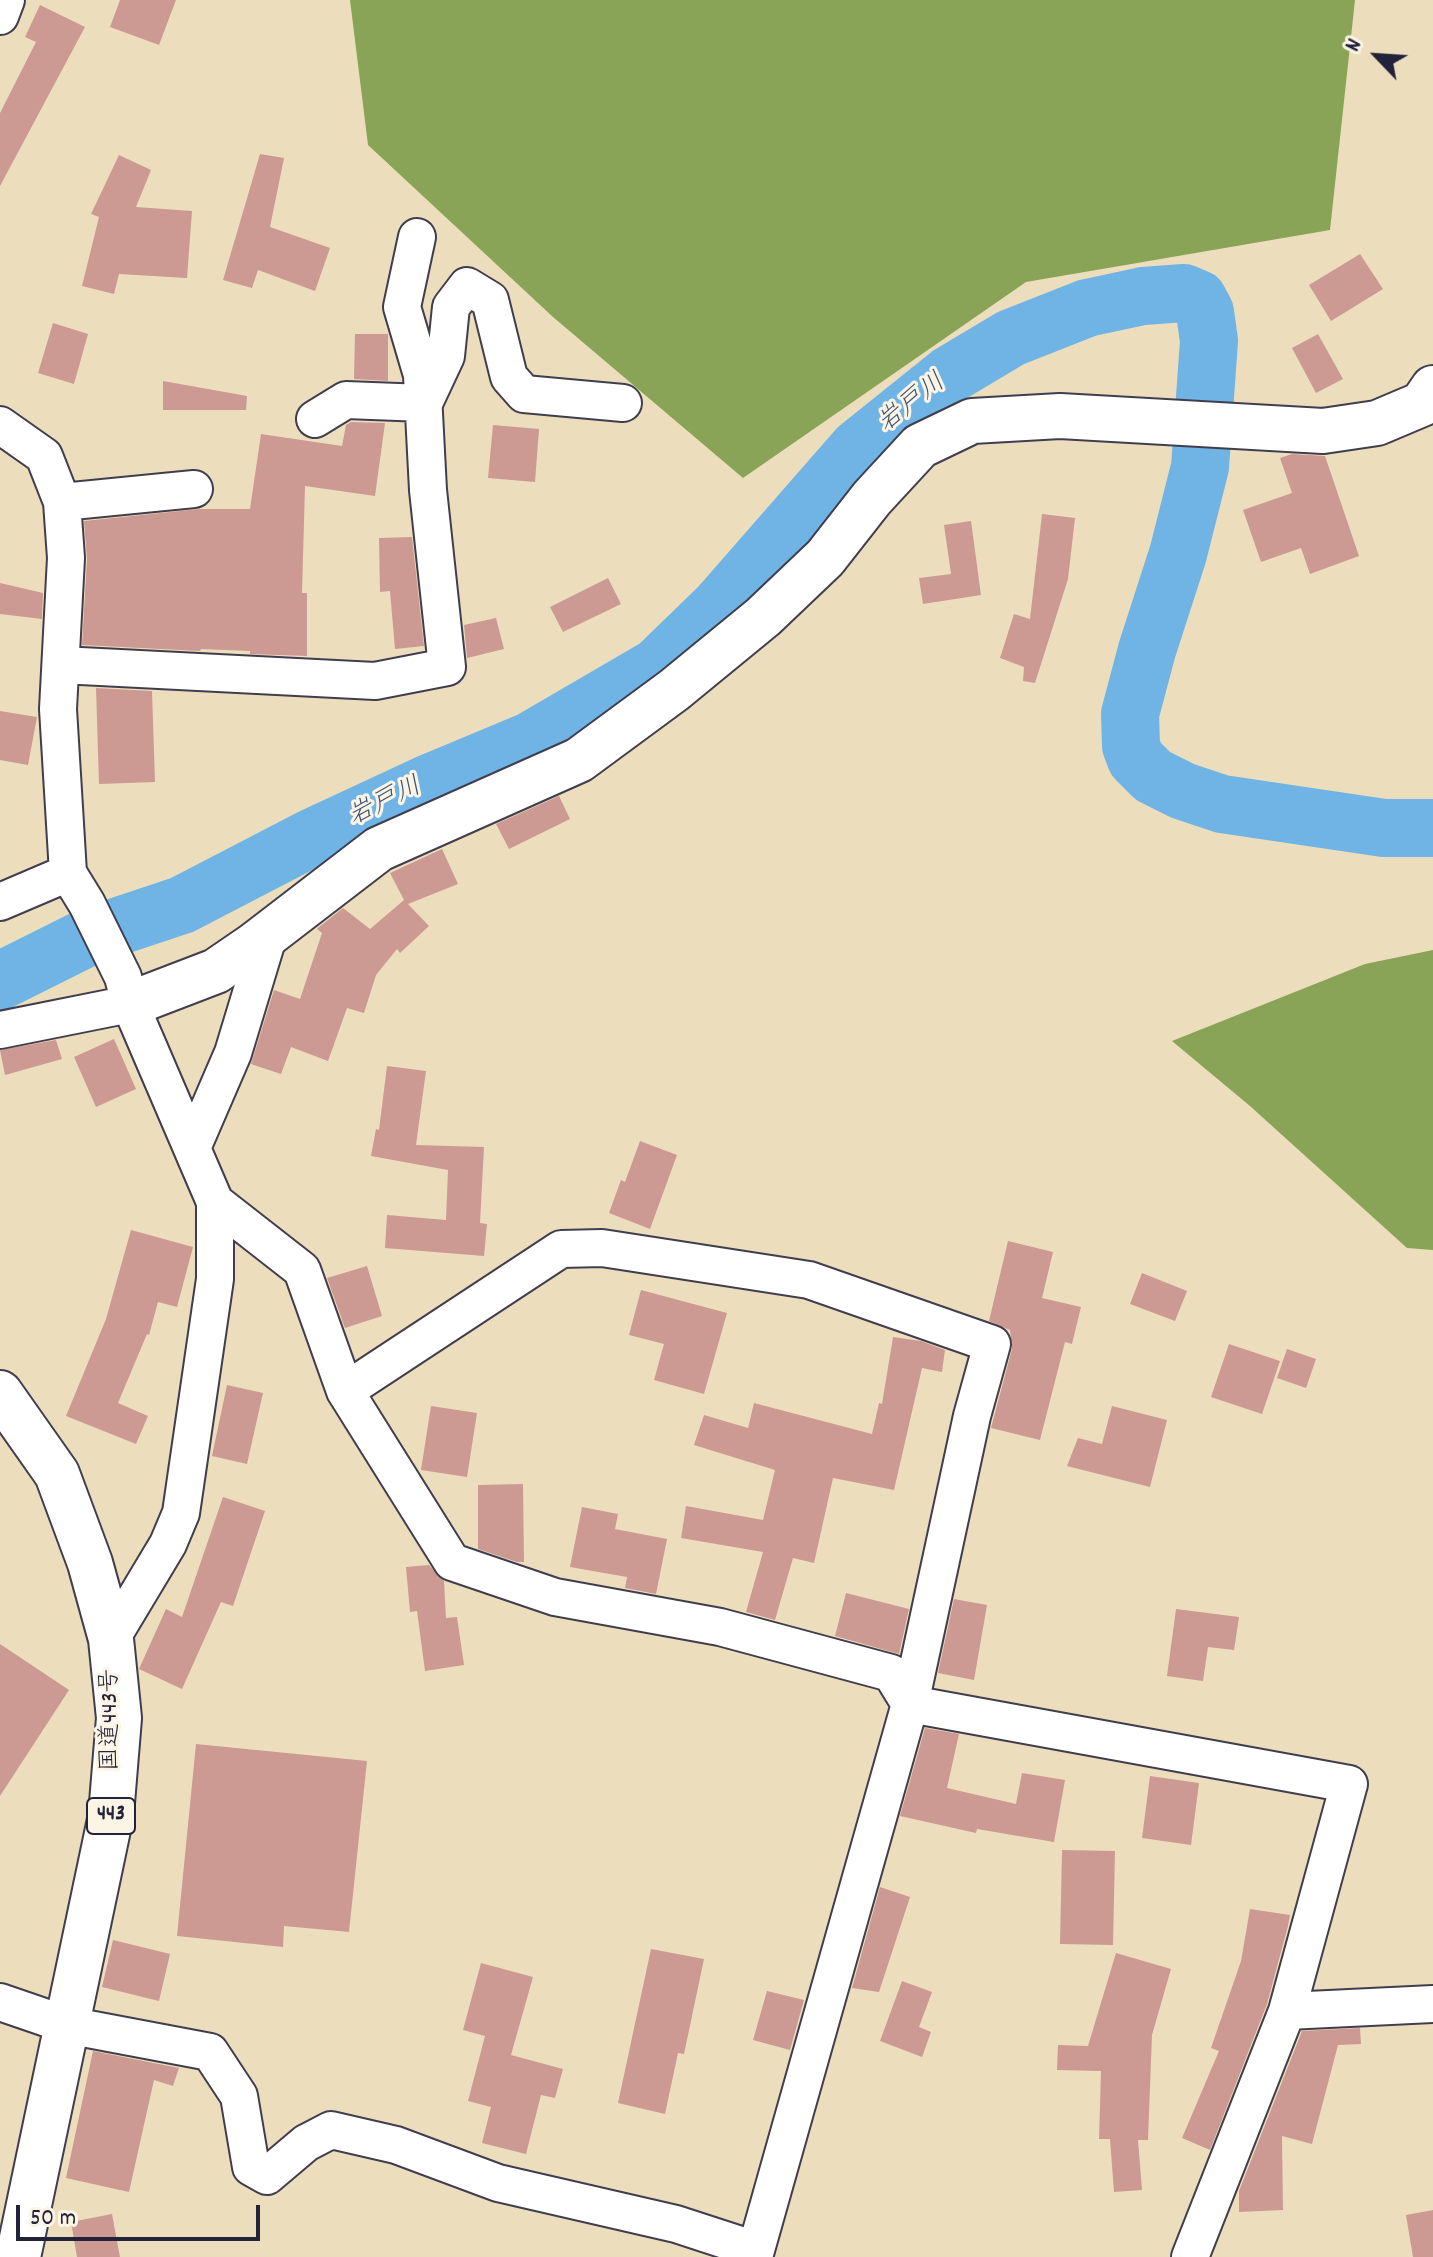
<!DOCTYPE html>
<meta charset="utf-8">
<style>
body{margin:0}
#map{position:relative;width:1433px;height:2257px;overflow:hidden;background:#ecdebc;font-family:Dekko,sans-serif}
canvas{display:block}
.north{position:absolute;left:1337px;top:16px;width:80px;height:80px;-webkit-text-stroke:6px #fcf5e5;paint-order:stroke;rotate:295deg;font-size:22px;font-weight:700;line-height:32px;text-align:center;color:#22223b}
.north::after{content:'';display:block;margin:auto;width:28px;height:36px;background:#22223b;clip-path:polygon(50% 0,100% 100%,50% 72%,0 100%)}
.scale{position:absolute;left:16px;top:2205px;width:244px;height:36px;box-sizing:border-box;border:4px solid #22223b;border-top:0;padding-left:10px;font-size:24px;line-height:28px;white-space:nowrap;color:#22223b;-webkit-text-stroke:6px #fcf5e5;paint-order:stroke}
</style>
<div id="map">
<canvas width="1433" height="2257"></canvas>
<div class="north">N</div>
<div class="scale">50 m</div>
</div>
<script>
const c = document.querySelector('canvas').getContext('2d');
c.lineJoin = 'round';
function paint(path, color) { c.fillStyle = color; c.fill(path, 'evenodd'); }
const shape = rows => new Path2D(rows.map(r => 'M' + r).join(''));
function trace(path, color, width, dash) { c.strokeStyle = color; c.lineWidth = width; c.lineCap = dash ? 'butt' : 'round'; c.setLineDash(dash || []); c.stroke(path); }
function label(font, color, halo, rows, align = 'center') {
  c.font = font + ' Dekko,"Klee One",sans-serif'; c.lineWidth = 6; c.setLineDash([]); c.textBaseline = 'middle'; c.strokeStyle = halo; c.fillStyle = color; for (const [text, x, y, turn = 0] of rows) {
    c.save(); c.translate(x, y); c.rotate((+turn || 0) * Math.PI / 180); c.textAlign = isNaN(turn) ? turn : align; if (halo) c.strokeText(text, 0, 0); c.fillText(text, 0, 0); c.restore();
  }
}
paint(shape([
 [350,0,1355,0,1330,230,1026,282,743,478,553,317,368,145],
 [1433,950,1433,1250,1407,1248,1250,1106,1172,1041,1365,964]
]), '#89a456');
trace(shape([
 [0,981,92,935,182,905,313,837,427,784,530,741,657,667,719,607,858,448,949,375,1011,338,1087,308,1143,296,1184,293,1198,299,1205,312,1209,341,1200,467,1178,554,1147,650,1130,714,1131,746,1136,759,1153,776,1183,791,1222,804,1384,828,1433,828]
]), '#6fb4e5', 58);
paint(shape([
 [120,0,176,0,159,45,110,27],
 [40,5,85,27,0,186,0,113,36,42,25,37],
 [260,154,284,158,270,227,330,248,315,291,258,270,252,288,223,280],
 [119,155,151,170,136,207,192,211,187,278,119,274,114,294,82,286,99,217,91,214],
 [1360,254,1383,289,1331,321,1309,285],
 [53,323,88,334,74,384,38,373],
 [355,334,388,334,388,381,354,379],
 [1318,334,1343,379,1316,393,1292,348],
 [163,381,247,396,246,410,163,410],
 [351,422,385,423,375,496,305,486,302,593,307,593,307,656,250,654,250,651,201,649,200,651,82,645,87,559,84,521,199,509,250,509,261,434,342,446,346,425],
 [493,425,539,429,535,482,488,478],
 [1292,454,1325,456,1359,556,1310,574,1301,548,1261,562,1243,510,1292,493,1280,458],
 [1042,514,1075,518,1068,579,1035,683,1023,681,1024,667,1000,658,1014,614,1030,619],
 [971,521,981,595,923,604,919,578,951,574,944,525],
 [412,537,424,646,395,649,390,591,380,592,379,538],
 [608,578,621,604,563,632,550,607],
 [0,583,43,593,42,619,0,614],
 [496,618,504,649,467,658,464,625],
 [96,688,152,691,155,782,99,784],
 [0,711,37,717,28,765,0,760],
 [559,796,570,819,509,849,496,824],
 [442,849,458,884,408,904,429,926,400,953,397,949,376,975,364,1013,347,1008,328,1061,291,1047,281,1074,251,1064,274,990,300,999,322,933,317,929,319,927,343,908,370,929,404,900,390,873],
 [114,1039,136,1089,96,1107,74,1057],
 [56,1040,62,1059,5,1075,0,1050],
 [387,1066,426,1071,416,1145,484,1147,480,1223,487,1224,484,1256,385,1248,387,1215,446,1220,448,1170,371,1156,376,1129,379,1130],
 [640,1141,677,1155,650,1229,609,1213,621,1180,625,1182],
 [131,1230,193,1247,177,1307,158,1302,149,1335,147,1334,118,1403,148,1416,136,1444,66,1416,106,1319],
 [1008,1241,1053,1252,1042,1298,1081,1307,1072,1344,1065,1342,1040,1440,991,1428,1012,1349,1010,1330,989,1321],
 [367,1266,382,1316,345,1328,327,1278],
 [1142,1273,1187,1291,1175,1321,1130,1304],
 [641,1290,727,1313,704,1394,654,1380,664,1344,629,1335],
 [893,1337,921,1341,945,1350,942,1372,922,1368,894,1490,833,1478,814,1563,793,1558,775,1620,746,1612,763,1552,681,1538,686,1506,763,1520,775,1470,694,1445,704,1415,748,1428,754,1403,872,1434,879,1403,882,1404],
 [1229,1344,1280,1361,1262,1414,1211,1397],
 [1287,1349,1316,1359,1306,1388,1277,1378],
 [227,1385,263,1393,247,1464,212,1456],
 [431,1406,477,1413,467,1477,421,1470],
 [1112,1406,1167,1420,1150,1487,1067,1466,1078,1438,1102,1444],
 [523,1484,524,1562,517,1562,478,1549,478,1485],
 [223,1497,265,1511,233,1606,221,1602,182,1689,139,1669,166,1609,182,1617],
 [582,1507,618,1514,615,1529,667,1539,656,1594,625,1588,627,1577,570,1567],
 [429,1565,444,1581,446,1618,457,1617,464,1665,425,1671,417,1611,410,1612,406,1567],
 [846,1593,909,1609,899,1654,835,1636],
 [954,1599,987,1605,974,1680,938,1673],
 [1176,1609,1239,1617,1234,1650,1208,1647,1203,1681,1167,1676],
 [0,1644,69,1690,0,1796],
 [925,1728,959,1734,947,1788,1016,1804,1022,1773,1065,1780,1054,1842,977,1829,976,1833,900,1816],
 [196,1744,367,1761,349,1932,284,1926,283,1947,177,1936],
 [1150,1776,1199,1783,1191,1845,1142,1838],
 [1062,1850,1115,1851,1113,1945,1060,1944],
 [880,1887,910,1897,879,1992,852,1988],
 [1250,1909,1290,1915,1288,1926,1267,2004,1210,2150,1182,2138,1219,2051,1211,2048,1241,1961],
 [113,1940,170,1954,159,2001,102,1987],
 [651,1949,704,1959,684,2054,678,2053,665,2114,618,2103],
 [1116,1953,1171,1969,1152,2035,1148,2140,1138,2140,1142,2190,1114,2192,1110,2139,1099,2139,1101,2071,1057,2070,1058,2045,1088,2046],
 [481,1963,533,1977,511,2055,563,2069,555,2098,541,2095,526,2154,482,2143,491,2107,468,2101,485,2036,463,2030],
 [902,1981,932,1992,919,2027,931,2032,922,2057,880,2041],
 [767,1991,804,2000,790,2050,753,2040],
 [1360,2028,1361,2044,1338,2045,1312,2144,1282,2136,1283,2210,1239,2212,1239,2191,1302,2031],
 [93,2051,179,2068,173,2086,154,2080,129,2192,66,2178],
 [1433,2210,1433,2257,1413,2257,1406,2215],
 [112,2214,120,2257,77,2257,71,2222]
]), '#cd9993');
const minor = shape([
 [0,16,6,0],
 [315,419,346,400,424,403,446,356,451,307,467,286,490,300,509,377,524,394,623,403],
 [0,425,44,456,62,502,66,558,58,709,68,873,87,904,123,977,130,1004,215,1202,215,1279,181,1513,168,1544,111,1639],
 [62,502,194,489],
 [61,665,375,681,447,667,428,490,422,375,402,307,417,237],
 [0,902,68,873],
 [0,1030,130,1004],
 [192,1148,233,1053,269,934],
 [215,1202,302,1270,345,1391,452,1562,555,1597,720,1627,891,1673,910,1704,1349,1784,1287,2011,1190,2257],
 [345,1391,561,1249,602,1248,809,1280,992,1344,972,1416,910,1704,754,2257],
 [0,2002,67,2025,210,2052,239,2096,251,2167,267,2176,306,2143,331,2130,396,2145,498,2183,676,2224,756,2250],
 [1287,2011,1433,2004]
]);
const tertiary = shape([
 [130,1004,216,971,254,945,379,849,579,760,674,690,763,617,825,558,872,498,920,446,972,421,1060,416,1323,431,1377,423,1422,404,1433,388]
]);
const trunk = shape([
 [0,1393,57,1474,90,1563,111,1639,119,1718,111,1815,18,2257]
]);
trace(minor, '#403e4e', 40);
trace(tertiary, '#403e4e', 48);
trace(trunk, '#403e4e', 48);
trace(minor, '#fff', 36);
trace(tertiary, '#fff', 44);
trace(trunk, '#fff', 44);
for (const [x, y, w] of [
 [111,1816,48]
]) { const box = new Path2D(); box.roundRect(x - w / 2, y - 18, w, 36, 6); c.fillStyle = '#fcf5e5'; c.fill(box); trace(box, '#22223b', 2); }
label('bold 22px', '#22223b', null, [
 ["443",111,1816]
]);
label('24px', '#22223b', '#fcf5e5', [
 ["国道443号",113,1720,-90]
]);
label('italic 26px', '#3d5576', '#fcf5e5', [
 ["岩戸川",913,405,-38],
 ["岩戸川",386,804,-26]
]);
</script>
